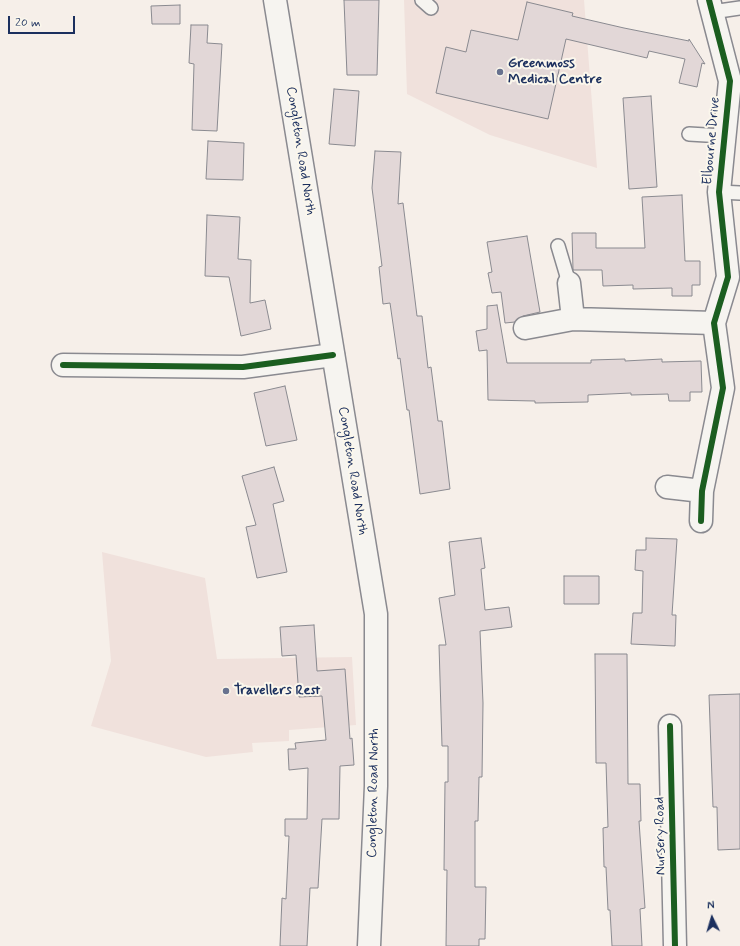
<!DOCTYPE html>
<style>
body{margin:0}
#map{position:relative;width:740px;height:946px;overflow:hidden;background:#f6efe9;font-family:Mynerve,sans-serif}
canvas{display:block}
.north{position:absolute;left:692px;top:898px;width:40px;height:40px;-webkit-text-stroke:3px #fbf7ec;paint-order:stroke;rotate:355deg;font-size:11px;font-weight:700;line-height:16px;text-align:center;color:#1b2f5e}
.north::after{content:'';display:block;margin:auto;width:14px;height:18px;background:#1b2f5e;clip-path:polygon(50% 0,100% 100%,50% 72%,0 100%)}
.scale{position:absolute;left:8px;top:16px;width:67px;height:18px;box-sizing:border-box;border:2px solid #1b2f5e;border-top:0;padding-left:5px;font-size:12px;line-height:14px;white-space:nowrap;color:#1b2f5e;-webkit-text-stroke:3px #fbf7ec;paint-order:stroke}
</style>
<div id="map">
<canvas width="740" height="946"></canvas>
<div class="north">N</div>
<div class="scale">20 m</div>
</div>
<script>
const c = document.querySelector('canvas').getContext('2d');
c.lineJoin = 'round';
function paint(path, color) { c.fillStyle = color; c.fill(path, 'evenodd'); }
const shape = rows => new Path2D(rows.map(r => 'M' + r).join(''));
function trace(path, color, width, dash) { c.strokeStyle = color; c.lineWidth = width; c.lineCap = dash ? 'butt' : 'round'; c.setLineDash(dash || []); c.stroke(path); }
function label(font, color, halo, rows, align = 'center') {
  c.font = font + ' Mynerve,sans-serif'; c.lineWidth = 4; c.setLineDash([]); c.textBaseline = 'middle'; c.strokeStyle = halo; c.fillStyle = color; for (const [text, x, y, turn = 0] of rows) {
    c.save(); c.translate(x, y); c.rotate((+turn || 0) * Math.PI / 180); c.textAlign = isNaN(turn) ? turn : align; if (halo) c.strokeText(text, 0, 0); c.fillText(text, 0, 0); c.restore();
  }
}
paint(shape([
 [404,0,584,0,597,168,490,135,407,94],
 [102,552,205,578,217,659,352,657,356,725,289,730,289,741,252,743,253,752,206,757,91,726,111,661]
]), '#f0e1dc');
const building = shape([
 [344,0,379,0,377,75,347,75,344,0],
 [527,2,573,13,572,16,624,28,689,41,689,39,705,64,702,63,697,87,679,83,685,59,649,51,647,58,566,39,548,119,436,93,446,47,466,52,471,30,518,40,527,2],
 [180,5,180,24,152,24,151,6,180,5],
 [191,25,208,25,207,43,222,44,217,131,192,130,194,64,189,63,191,25],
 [334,89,359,91,355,146,329,144,334,89],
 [651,96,657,187,629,189,623,98,651,96],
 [208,141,244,143,243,180,206,179,208,141],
 [375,151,401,152,398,204,403,203,417,316,422,316,428,368,431,367,438,421,442,421,450,489,420,494,409,410,407,410,400,358,398,359,390,303,383,304,379,267,382,266,372,188,375,151],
 [682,195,685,261,700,261,700,285,692,285,692,296,672,296,672,288,633,289,633,285,603,286,602,270,573,270,572,233,596,233,596,248,645,248,642,197,682,195],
 [207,215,240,217,238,259,251,260,250,303,265,300,271,329,241,336,229,277,205,276,207,215],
 [527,236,540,312,523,316,515,322,505,323,501,292,492,293,488,273,492,272,487,242,527,236],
 [497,305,507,363,591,363,591,360,625,359,625,361,662,359,662,362,701,361,702,392,690,392,690,401,669,401,668,394,631,395,631,393,588,395,588,402,535,403,535,401,488,400,487,350,479,351,476,331,487,329,487,306,497,305],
 [285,386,297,440,266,446,254,393,285,386],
 [274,467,284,501,273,504,287,572,257,578,246,527,256,525,242,476,274,467],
 [481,538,485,568,481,569,485,610,509,607,512,627,480,631,483,703,482,777,479,777,478,821,475,821,475,887,486,887,485,939,479,939,479,946,446,946,447,870,444,870,445,782,448,782,448,746,442,746,439,645,446,645,439,598,455,595,449,542,481,538],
 [646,538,677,539,672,615,676,615,675,646,631,644,633,613,642,613,643,571,635,570,636,550,646,550,646,538],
 [564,576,599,576,599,604,564,604,564,576],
 [314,625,317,671,345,669,350,739,352,738,354,765,340,766,339,819,322,819,318,888,310,888,307,946,280,946,282,898,286,899,289,836,285,836,285,819,307,819,308,768,289,770,288,749,296,749,295,743,326,740,322,696,299,697,296,655,282,656,280,627,314,625],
 [595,654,627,654,628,784,640,784,641,821,639,821,645,908,640,909,642,946,612,946,610,910,608,910,606,867,604,867,603,828,608,827,606,763,596,763,595,654],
 [740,694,740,849,718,850,717,807,713,807,709,695,740,694]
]);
paint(building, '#e2d7d7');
trace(building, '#8a8a90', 1);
const lane = shape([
 [422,0,431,8],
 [712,12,740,8],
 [689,134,723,136],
 [719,192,740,193],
 [558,246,569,283]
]);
const street = shape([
 [569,283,573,319],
 [525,328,573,319,714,323],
 [63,365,243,367,333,355],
 [667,487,702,491],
 [701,521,702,491,723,388,714,323,728,277,719,192,730,81,709,0],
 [670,726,675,946]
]);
const highway = shape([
 [275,0,376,614,376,786,369,946]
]);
trace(lane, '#8a8a90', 16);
trace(street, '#8a8a90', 25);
trace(highway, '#8a8a90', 25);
trace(lane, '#f6f4f0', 13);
trace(street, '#f6f4f0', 22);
trace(highway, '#f6f4f0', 22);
trace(shape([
 [63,365,243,367,333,355],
 [701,521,702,491,723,388,714,323,728,277,719,192,730,81,709,0],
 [670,726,675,946]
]), '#1b5e20', 6);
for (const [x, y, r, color] of [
 [500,72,4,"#68728f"],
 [226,691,4,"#68728f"]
]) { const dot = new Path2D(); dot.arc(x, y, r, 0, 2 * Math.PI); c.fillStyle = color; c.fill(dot); trace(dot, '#fbf7ec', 1.5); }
label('bold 14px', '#1b2f5e', '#fbf7ec', [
 ["Greenmoss",508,64],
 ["Medical Centre",508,80],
 ["Travellers Rest",234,691]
], 'left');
label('14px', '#1b2f5e', '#fbf7ec', [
 ["Elbourne Drive",712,141,-85],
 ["Congleton Road North",300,151,81],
 ["Congleton Road North",352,471,81],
 ["Congleton Road North",374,793,-89],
 ["Nursery Road",661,836,-91]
]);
</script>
